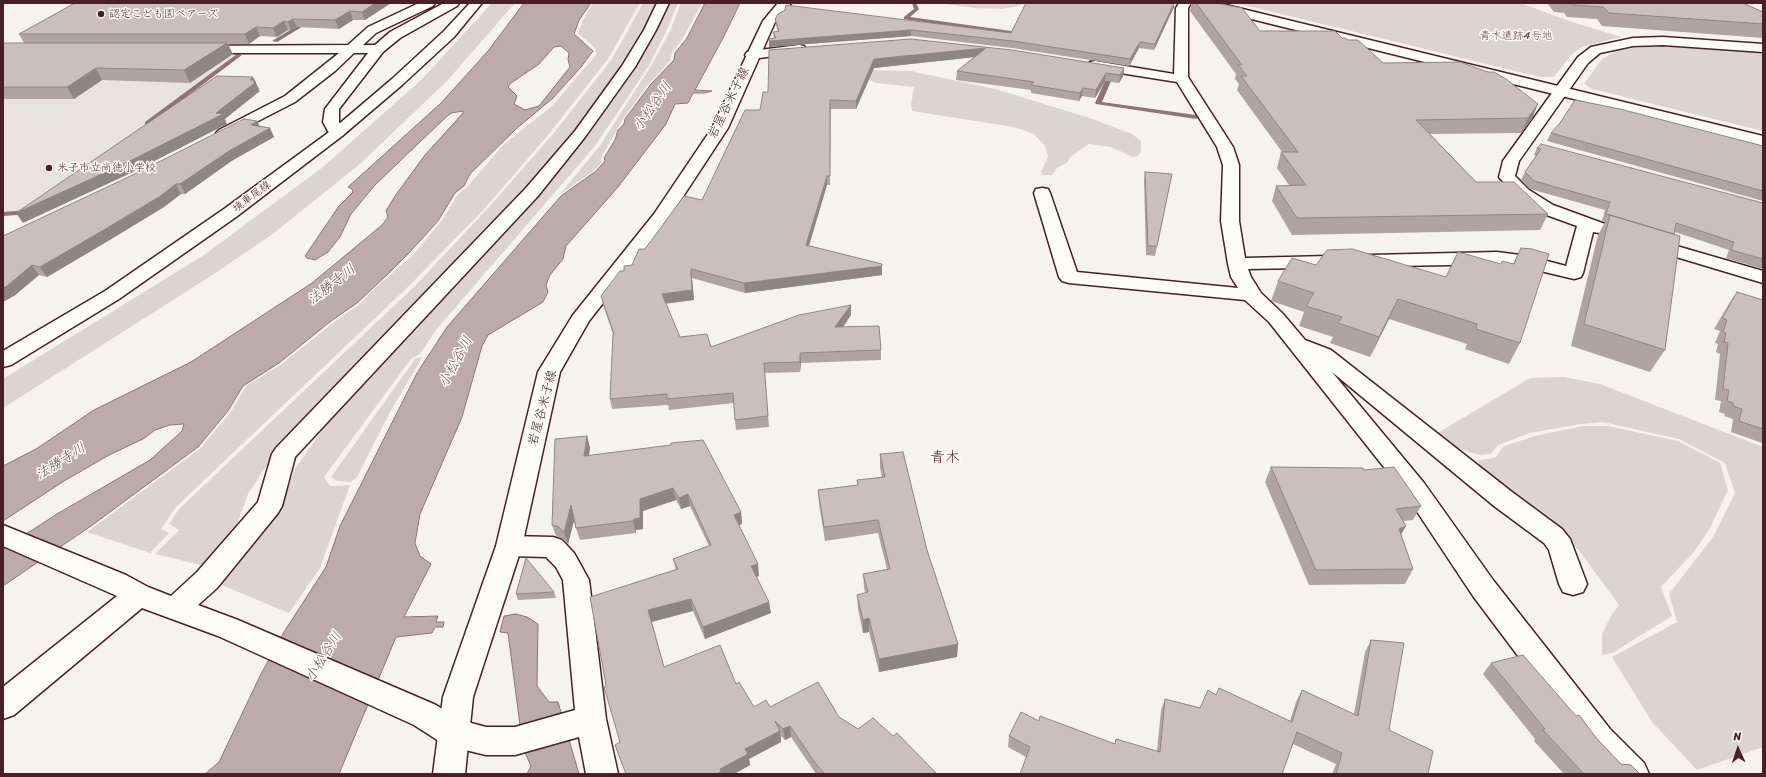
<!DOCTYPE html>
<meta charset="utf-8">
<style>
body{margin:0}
#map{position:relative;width:1766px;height:777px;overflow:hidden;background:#f6f3ef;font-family:Sriracha,sans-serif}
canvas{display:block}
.frame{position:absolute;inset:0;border:4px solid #4a1f2b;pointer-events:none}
.north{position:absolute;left:1718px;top:729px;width:40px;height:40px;-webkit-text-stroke:3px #fdfcf7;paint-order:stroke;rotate:357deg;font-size:11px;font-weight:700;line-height:16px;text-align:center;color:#4a1f2b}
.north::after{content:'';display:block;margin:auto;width:14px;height:18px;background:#4a1f2b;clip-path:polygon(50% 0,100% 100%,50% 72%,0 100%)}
</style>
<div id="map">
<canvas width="1766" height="777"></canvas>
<div class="frame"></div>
<div class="north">N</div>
</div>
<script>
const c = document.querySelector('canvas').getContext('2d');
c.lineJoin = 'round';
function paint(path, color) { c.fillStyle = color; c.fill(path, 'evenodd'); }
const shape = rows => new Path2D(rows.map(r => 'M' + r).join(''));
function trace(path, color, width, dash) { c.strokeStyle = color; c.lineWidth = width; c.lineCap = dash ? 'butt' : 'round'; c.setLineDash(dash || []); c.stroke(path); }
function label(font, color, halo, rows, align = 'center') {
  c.font = font + ' Sriracha,"Klee One",sans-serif'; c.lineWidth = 3; c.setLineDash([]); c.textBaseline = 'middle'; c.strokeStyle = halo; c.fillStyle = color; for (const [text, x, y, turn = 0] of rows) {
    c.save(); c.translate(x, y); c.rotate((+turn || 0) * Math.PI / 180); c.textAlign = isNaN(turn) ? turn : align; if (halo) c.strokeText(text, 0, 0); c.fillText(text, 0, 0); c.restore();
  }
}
paint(shape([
 [3,53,241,53,147,122,157,124,32,212,3,213]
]), '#e9e3e0');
paint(shape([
 [492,3,515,3,447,81,360,164,274,233,217,272,3,408,3,379,204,255,323,167,421,80],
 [593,3,640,3,608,59,549,134,486,207,411,284,176,507,161,529,169,533,150,553,87,532,201,448,232,410,246,386,282,364,334,322,361,303,374,289,414,254,442,220,458,194,469,185,503,145,552,106,596,55,596,49,578,33,583,20],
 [643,3,660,3,646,32,574,132,508,210,277,450,248,494,235,530,212,561,201,565,155,554,179,530,169,524,179,509,416,285,489,207,553,134,612,59],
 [668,3,678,3,666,32,648,67,595,146,436,330,420,354,411,359,324,477,330,486,350,485,320,568,289,613,219,584,281,510,295,469,327,423,553,176,597,120,646,48],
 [681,3,702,3,683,38,672,53,670,61,645,88,623,119,601,158,602,162,592,172,559,195,599,147,651,66,670,31],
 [937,3,1021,3,1019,6,1002,9,974,8],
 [1236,3,1521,3,1566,20,1621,37,1582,47,1572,54,1554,77,1540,77],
 [1662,46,1763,52,1763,131,1592,89,1584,84,1602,59,1617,51,1634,48],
 [863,70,911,71,995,89,1090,118,1132,134,1141,141,1141,152,1138,156,1133,157,1111,147,1089,144,1070,157,1068,162,1057,168,1052,175,1042,175,1041,172,1048,157,1045,146,1034,134,1014,127,912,111,911,105,914,87,876,83,864,78],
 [421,357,422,358,390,412,357,477,351,482,337,481,331,477,415,359],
 [1564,377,1600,384,1763,447,1763,747,1697,770,1652,722,1612,657,1677,622,1669,594,1713,537,1735,493,1725,463,1679,439,1603,422,1580,424,1530,433,1498,445,1491,454,1478,455,1449,445,1436,434,1530,378],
 [1583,426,1608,426,1678,441,1720,463,1728,490,1709,530,1693,553,1661,587,1672,616,1612,653,1602,655,1602,634,1611,616,1619,605,1581,553,1552,523,1502,489,1477,461,1496,457,1504,446,1535,436]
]), '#dcd4d2');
const water = shape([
 [524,3,591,3,579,20,574,34,593,51,581,67,553,98,516,129,470,174,464,186,455,193,438,221,409,253,388,274,357,303,331,321,279,363,243,386,228,411,198,447,91,526,3,586,3,549,57,514,150,460,182,431,184,424,170,425,155,430,143,439,109,455,64,481,3,521,3,466,36,449,94,410,191,362,312,283,382,225,388,217,386,211,395,196,425,155,463,113,463,111,451,113,444,119,375,185,351,214,340,237,328,252,315,260,307,258,305,256,339,206,353,192,352,189,348,187,441,103,488,51,524,3],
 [561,46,569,53,568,60,570,67,539,106,525,110,514,104,517,96,508,87,511,83,539,64,554,47,561,46],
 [705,3,740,3,724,36,695,90,712,91,704,93,693,93,688,103,675,104,666,124,618,187,566,246,563,259,550,275,546,285,548,292,543,302,488,335,482,346,462,417,420,514,415,543,420,556,431,564,404,617,438,616,436,622,444,622,443,627,435,627,432,633,396,637,339,774,205,774,219,762,260,676,284,632,326,567,340,526,417,373,447,327,561,196,596,171,605,161,604,158,615,140,618,130,624,124,625,119,651,84,674,60,675,53,687,38,705,3],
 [516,614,527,617,538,624,537,686,549,702,558,702,579,774,527,774,531,766,523,748,508,633,500,632,504,616,516,614]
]);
paint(water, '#bbabac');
trace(water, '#8e7378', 1);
paint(shape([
 [912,3,916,3,919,9,910,17,1011,31,1014,33,1011,35,904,19,904,17,914,9,912,3],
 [308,19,311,21,310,22,277,42,272,41,308,19],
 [237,54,242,55,153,122,160,123,161,124,159,126,145,124,145,122,237,54],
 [1112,70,1115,72,1102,102,1196,115,1199,117,1196,119,1096,104,1095,103,1109,72,1112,70],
 [28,210,31,210,31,214,3,216,3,212,28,210]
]), '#8e7378');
const street = shape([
 [419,3,435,3,433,6,376,33,363,45,375,45,390,32,444,3,459,3,457,6,400,38,383,52,339,109,339,122,345,133,342,136,337,138,332,136,329,133,323,122,325,109,368,53,354,53,335,71,295,102,229,136,224,138,219,136,216,133,219,130,285,96,339,53,201,53,196,52,194,49,196,46,348,45,368,27,419,3],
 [657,3,669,3,656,30,635,67,585,137,538,196,295,457,282,506,278,513,217,588,198,605,238,620,436,705,460,720,486,727,515,727,575,710,563,580,556,567,546,557,509,556,500,553,496,546,500,539,509,536,553,537,562,540,574,553,589,580,606,719,618,774,586,774,579,737,515,755,486,755,453,747,442,743,414,725,218,636,142,608,14,715,3,719,3,687,117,596,3,546,3,525,126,575,148,587,171,596,197,572,258,502,272,454,276,448,526,188,575,131,622,66,644,30,657,3],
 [1179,3,1191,3,1188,8,1188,77,1233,147,1239,165,1239,221,1245,258,1497,252,1528,256,1566,266,1577,226,1541,213,1517,198,1499,177,1503,161,1578,57,1591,47,1633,38,1663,37,1763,44,1763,52,1663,45,1633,46,1600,53,1588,63,1519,161,1515,176,1529,190,1553,205,1605,224,1608,228,1605,232,1599,233,1593,232,1583,273,1581,277,1574,279,1528,268,1497,264,1248,269,1251,277,1261,293,1283,314,1305,340,1331,350,1512,492,1562,529,1570,539,1587,584,1583,592,1573,595,1563,592,1559,584,1549,550,1544,543,1494,506,1332,372,1424,483,1493,580,1610,729,1644,763,1649,774,1611,774,1588,749,1473,596,1406,495,1269,322,1245,300,1069,283,1062,281,1059,277,1034,193,1036,189,1042,188,1048,189,1050,193,1077,272,1238,288,1231,277,1228,264,1221,221,1223,165,1217,147,1177,82,1095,69,1090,68,1088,65,1090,62,1095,61,1174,74,1176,8,1179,3],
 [799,45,804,46,806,49,804,52,752,59,747,58,745,55,747,52,752,51,799,45],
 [1649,238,1763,271,1763,283,1643,247,1640,243,1643,239,1649,238]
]);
const secondary = shape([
 [470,3,482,3,454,37,402,85,342,136,236,217,119,299,11,365,3,367,3,351,105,291,224,209,332,130,392,79,444,31,470,3],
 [778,3,791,3,775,22,728,128,667,221,589,321,560,372,522,546,473,697,465,774,433,774,443,697,496,546,538,372,573,315,654,214,712,128,763,21,778,3],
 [1197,3,1218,3,1763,136,1763,146,1199,6,1197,3]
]);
trace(street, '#4a1f2b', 3);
trace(secondary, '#4a1f2b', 3);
paint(street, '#fdfcf7');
paint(secondary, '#fdfcf7');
paint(shape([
 [75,3,391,3,365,20,353,20,339,29,297,27,291,30,288,30,277,37,260,36,249,44,228,44,233,54,190,83,102,80,74,99,3,99,3,43,24,43,19,34],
 [1026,3,1174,3,1174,7,1154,50,1139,48,1129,66,1012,48,911,36,769,47,774,39,773,32,778,31,776,25,775,19,1011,33],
 [1191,3,1216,3,1260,31,1342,38,1348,40,1383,63,1532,119,1521,133,1430,134,1476,182,1548,214,1540,230,1292,235,1272,201,1276,186,1289,185,1277,168,1281,152,1282,152,1237,90,1239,84,1235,79,1236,74,1190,11],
 [1547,3,1743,3,1763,12,1763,38,1602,26,1597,19,1567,17,1564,13,1554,12],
 [911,39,1124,68,1123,76,1119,83,1105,81,1095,98,1082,96,1079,101,1031,93,1031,90,956,80,957,71,974,57,874,68,856,109,831,109,830,185,827,185,809,246,882,264,882,275,745,293,692,278,694,300,666,303,680,337,711,347,851,305,851,315,843,327,881,350,881,360,801,363,800,372,765,373,769,427,736,430,735,420,734,403,669,410,668,405,612,409,610,399,613,334,603,305,601,296,624,271,632,265,645,249,702,200,760,110,768,92],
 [257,121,260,126,270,128,274,137,233,160,185,194,181,194,164,207,108,241,47,277,39,275,14,296,3,236],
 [1551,133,1763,146,1763,201,1547,141],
 [1537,148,1763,203,1763,269,1726,258,1729,250,1675,232,1665,350,1650,372,1571,346,1598,235,1605,222,1602,221,1605,210,1530,189,1521,180,1525,172,1536,156,1534,155],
 [1145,172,1172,174,1155,256,1146,255,1144,180],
 [1521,248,1520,343,1509,364,1465,349,1467,344,1389,319,1370,357,1330,343,1333,337,1299,326,1304,312,1271,301,1278,281,1316,265,1446,277,1500,264,1513,264],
 [1737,292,1763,300,1763,442,1762,443,1731,432,1733,419,1724,416,1725,414,1719,412,1721,401,1715,400,1720,354,1716,352,1718,344,1715,343,1720,331,1714,329,1730,302],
 [587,436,590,448,589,455,741,512,742,524,739,525,759,576,756,577,771,613,705,639,693,611,652,622,664,667,736,684,754,707,770,707,839,717,858,729,937,774,816,774,791,737,785,740,781,736,781,742,749,759,750,765,734,774,626,774,615,745,620,742,606,687,676,570,673,559,709,546,690,506,681,509,676,500,643,511,643,529,636,530,636,533,580,540,576,528,574,520,568,544,563,539,556,536,552,525],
 [880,454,927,550,958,644,957,657,879,672,869,632,863,633,858,609,857,595,865,593,864,587,863,574,887,569,878,533,825,541,819,504,818,490,857,485,857,480,882,477,880,468],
 [1271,467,1364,470,1421,506,1413,520,1403,521,1401,534,1413,569,1405,584,1309,585,1265,482],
 [554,592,556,598,518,600,516,594],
 [1371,640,1389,730,1428,774,1332,774,1336,764,1293,744,1282,774,1026,757,1008,747,1009,736,1039,721,1115,744,1116,739,1157,751,1161,710,1165,699,1200,708,1216,695,1290,721,1296,702,1302,690,1354,714,1365,652],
 [1491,663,1576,716,1621,764,1640,774,1564,774,1534,741,1535,739,1483,674]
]), '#afa4a3');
paint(shape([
 [375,3,391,3,365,20,362,12],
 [1174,3,1174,7,1154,50,1155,44],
 [350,11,353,20,339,29,335,20],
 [293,19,297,27,291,30,288,22],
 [284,21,288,30,277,37,273,28],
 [256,27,260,36,249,44,245,34],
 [911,30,911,36,769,47,769,41],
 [1140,42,1139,48,1129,66,1130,59],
 [227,43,233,54,190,83,184,70],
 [986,48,985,56,874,68,856,109,856,101,874,59],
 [96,68,102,80,74,99,67,87],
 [1124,68,1123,76,1119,83,1120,75],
 [1106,73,1105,81,1095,98,1096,90],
 [253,77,259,89,259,90,260,91,225,119,227,124,131,173,23,223,16,213,216,113],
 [1083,88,1082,96,1079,101,1080,93],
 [1538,104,1532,119,1521,133,1528,118],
 [257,121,261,130,251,125],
 [270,128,274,137,233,160,185,194,180,184,229,151],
 [827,176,827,185,806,255,806,245],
 [176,184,181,194,164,207,108,241,47,277,40,267],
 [32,265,39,275,14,296,3,302,3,288],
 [882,266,882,275,745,293,744,283],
 [691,269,692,278,694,300,664,304,662,294],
 [1398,299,1389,319,1370,357,1379,337],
 [851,305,851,315,836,337,835,327],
 [800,353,801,363,800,372],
 [587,436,590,448,587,467,584,456],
 [673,488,676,500,643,511,643,529,636,530,636,533,633,521,634,519,640,499],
 [688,494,690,506,681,509,679,498],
 [571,505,575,517,568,544,564,533],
 [741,512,742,524,736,526,734,515],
 [1406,526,1398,540,1399,529],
 [758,564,759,576,753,578,751,566],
 [691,599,693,611,651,622,648,610],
 [769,602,771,613,705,639,703,627],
 [869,618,869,632,863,633,863,620],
 [958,644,957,657,879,672,879,659],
 [790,726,791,737,785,740,783,729],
 [780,731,781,742,749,759,750,765,734,774,717,774,720,769,745,749]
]), '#8e8685');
const building = shape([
 [75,3,375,3,362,12,350,11,335,20,293,19,288,22,284,21,273,28,256,27,245,34,19,34,75,3],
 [1026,3,1174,3,1155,44,1140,42,1130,59,1013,41,911,30,769,41,769,39,776,38,773,32,779,31,775,19,778,14,785,10,786,5,1011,33,1026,3],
 [1196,3,1216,3,1242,8,1260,31,1335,31,1342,38,1345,38,1348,40,1358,40,1383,63,1460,62,1488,72,1494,72,1506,79,1538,104,1528,118,1416,120,1476,182,1514,182,1548,214,1297,218,1276,186,1306,185,1281,152,1298,152,1241,76,1247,76,1238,65,1242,65,1196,3],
 [1572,3,1743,3,1763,12,1763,24,1609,13,1603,7,1573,5,1572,3],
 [911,39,1012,50,1124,68,1120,75,1106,73,1096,90,1083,88,1080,93,1031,85,1034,82,957,71,986,48,874,59,856,101,830,100,830,176,827,176,806,245,882,264,882,266,744,283,691,269,692,290,662,294,680,337,707,334,711,347,799,315,851,305,835,327,879,326,881,350,800,353,800,362,764,363,768,416,735,420,733,393,667,399,667,394,610,399,613,334,614,334,601,296,620,271,624,271,624,266,632,265,639,249,645,249,684,196,702,200,745,110,760,110,763,92,768,92,769,50,911,39],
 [3,43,227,43,184,70,96,68,67,87,3,87,3,43],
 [217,76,253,77,250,80,255,80,253,82,256,82,216,113,223,114,126,163,16,213,217,76],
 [1575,100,1620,109,1763,146,1763,191,1551,133,1560,123,1575,100],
 [244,119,257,121,251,125,270,128,229,151,180,184,176,184,159,197,102,231,40,267,32,265,7,286,3,288,3,236,139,172,244,119],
 [1541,144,1763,203,1763,259,1731,250,1734,242,1676,223,1674,234,1606,214,1610,202,1534,181,1525,172,1541,149,1537,148,1541,144],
 [1145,172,1172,174,1157,246,1148,246,1145,172],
 [1610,215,1680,236,1665,350,1584,324,1610,215],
 [1521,248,1532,249,1549,254,1520,343,1476,329,1477,324,1398,299,1379,337,1338,323,1342,317,1306,306,1314,293,1278,281,1292,258,1316,265,1327,250,1352,249,1446,277,1458,252,1501,264,1502,261,1514,264,1521,248],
 [1737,292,1763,300,1763,429,1739,421,1742,409,1733,406,1733,403,1727,401,1729,390,1723,389,1728,343,1724,342,1726,333,1723,332,1727,320,1722,318,1737,292],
 [587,436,584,456,671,445,671,443,703,440,741,512,734,515,758,564,751,566,769,602,703,627,691,599,648,610,664,667,720,645,736,684,739,682,754,707,766,700,770,707,818,682,839,717,858,729,873,718,893,736,897,733,937,774,825,774,816,764,790,726,783,729,775,721,780,731,745,749,748,754,720,769,721,771,717,774,626,774,615,745,620,742,604,687,606,687,605,679,590,597,678,569,673,559,711,545,688,494,679,498,673,488,640,499,640,518,634,519,633,521,576,528,571,505,564,533,559,527,552,525,555,439,587,436],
 [903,452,927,550,958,644,879,659,869,618,863,620,857,595,868,592,863,574,890,569,878,520,824,527,818,490,858,485,857,480,885,477,880,454,903,452],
 [1271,467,1363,468,1364,470,1394,467,1421,506,1396,509,1406,526,1399,529,1413,569,1316,570,1271,467],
 [526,558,554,592,516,594,526,558],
 [1371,640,1404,643,1389,730,1433,751,1428,774,1336,774,1342,753,1297,732,1282,774,1020,774,1030,747,1009,736,1021,712,1039,721,1040,716,1115,744,1116,739,1160,752,1165,699,1200,708,1208,690,1216,695,1219,688,1292,722,1302,690,1358,716,1371,640],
 [1523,655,1576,716,1579,715,1597,739,1621,764,1631,765,1640,774,1584,774,1543,730,1545,729,1491,663,1523,655]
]);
paint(building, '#cbbfbe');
trace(building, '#8e8685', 1);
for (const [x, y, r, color] of [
 [101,14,4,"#4a1f2b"],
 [49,168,4,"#4a1f2b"]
]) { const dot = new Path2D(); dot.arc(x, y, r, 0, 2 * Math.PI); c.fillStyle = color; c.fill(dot); trace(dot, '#fdfcf7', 1.5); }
label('11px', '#4a1f2b', '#fdfcf7', [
 ["認定こども園ベアーズ",109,14],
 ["米子市立尚徳小学校",57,168]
], 'left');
label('11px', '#6e4c55', '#fdfcf7', [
 ["青木遺跡4号地",1516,36]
]);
label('11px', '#4a1f2b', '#fdfcf7', [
 ["境車尾線",252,197,-37]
]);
label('13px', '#4a1f2b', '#fdfcf7', [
 ["岩屋谷米子線",729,103,-64],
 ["岩屋谷米子線",543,408,-75]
]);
label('italic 14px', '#725058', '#fdfcf7', [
 ["小松谷川",653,107,-55],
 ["法勝寺川",332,285,-38],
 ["小松谷川",456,362,-62],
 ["法勝寺川",61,462,-32],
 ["小松谷川",324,657,-58]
]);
label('15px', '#4a1f2b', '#fdfcf7', [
 ["青木",945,458]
]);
</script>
